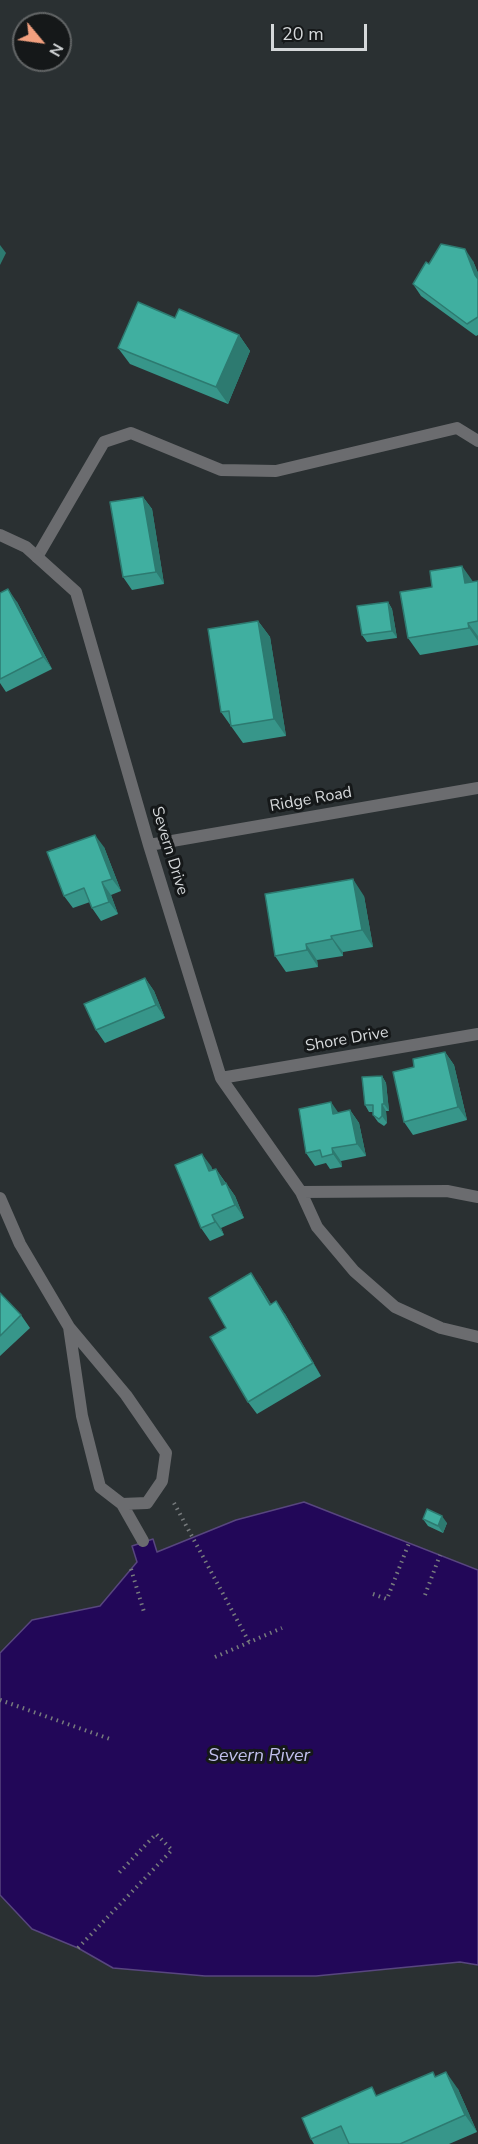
<!DOCTYPE html>
<style>
body{margin:0}
#map{position:relative;width:478px;height:2144px;overflow:hidden;background:#2a3032;font-family:"Nunito Sans",sans-serif}
canvas{display:block}
.north{position:absolute;left:12px;top:12px;width:60px;height:60px;box-sizing:border-box;background:#151819;border:2px solid #626566;border-radius:50%;rotate:119deg;font-size:16px;font-weight:700;line-height:24px;text-align:center;color:#d5d8da}
.north::after{content:'';display:block;margin:auto;width:21px;height:27px;background:#f2a07f;clip-path:polygon(50% 0,100% 100%,50% 72%,0 100%)}
.scale{position:absolute;left:271px;top:24px;width:96px;height:27px;box-sizing:border-box;border:3px solid #d5d8da;border-top:0;padding-left:8px;font-size:18px;line-height:21px;white-space:nowrap;color:#d5d8da;-webkit-text-stroke:4px #151819;paint-order:stroke}
</style>
<div id="map">
<canvas width="478" height="2144"></canvas>
<div class="north">N</div>
<div class="scale">20 m</div>
</div>
<script>
const c = document.querySelector('canvas').getContext('2d');
c.lineJoin = 'round';
function paint(path, color) { c.fillStyle = color; c.fill(path, 'evenodd'); }
const shape = rows => new Path2D(rows.map(r => 'M' + r).join(''));
function trace(path, color, width, dash) { c.strokeStyle = color; c.lineWidth = width; c.lineCap = dash ? 'butt' : 'round'; c.setLineDash(dash || []); c.stroke(path); }
function label(font, color, halo, rows, align = 'center') {
  c.font = font + ' "Nunito Sans",sans-serif'; c.lineWidth = 6; c.setLineDash([]); c.textBaseline = 'middle'; c.strokeStyle = halo; c.fillStyle = color; for (const [text, x, y, turn = 0] of rows) {
    c.save(); c.translate(x, y); c.rotate((+turn || 0) * Math.PI / 180); c.textAlign = isNaN(turn) ? turn : align; if (halo) c.strokeText(text, 0, 0); c.fillText(text, 0, 0); c.restore();
  }
}
const water = shape([
 [304,1502,478,1570,478,1965,460,1962,316,1976,205,1976,113,1968,78,1948,32,1929,0,1895,0,1653,32,1620,100,1606,137,1562,132,1546,153,1539,157,1552,236,1520,304,1502]
]);
paint(water, '#220758');
trace(water, '#58467f', 1.5);
trace(shape([
 [174,1503,249,1642],
 [131,1569,144,1612],
 [373,1594,387,1599,409,1543],
 [425,1595,440,1555],
 [215,1657,282,1628],
 [0,1700,113,1740],
 [78,1948,172,1850,156,1834,118,1874]
]), '#777b7d', 4, [1.5, 4.5]);
trace(shape([
 [37,557,104,442,131,433,221,470,276,471,457,428,478,441],
 [0,1198,20,1244,69,1327,126,1395,166,1453,162,1481,147,1503,122,1504,100,1487,82,1416,69,1327],
 [122,1504,143,1541]
]), '#6b6c6f', 12);
trace(shape([
 [0,535,26,547,76,592,149,845,221,1078,301,1192,317,1227,354,1271,395,1307,441,1328,478,1337],
 [149,845,478,788],
 [221,1078,478,1034],
 [301,1192,447,1191,478,1197]
]), '#6b6c6f', 12);
paint(shape([
 [473,261,478,273,478,335,476,336,421,296,413,284,429,264],
 [175,318,239,335,250,351,228,404,130,364,118,348],
 [143,497,152,509,164,584,132,590,123,577],
 [478,581,478,645,420,655,408,638,473,582],
 [0,593,17,602,52,669,6,692,0,683],
 [388,602,392,609,397,638,367,642,362,635],
 [258,621,270,637,286,736,243,743,221,712],
 [104,847,121,891,111,895,118,914,101,921,92,908,90,902,73,908,64,896],
 [364,896,373,947,343,952,343,956,317,960,318,967,286,972,275,956],
 [145,978,154,991,165,1018,105,1043,96,1030],
 [445,1052,454,1065,467,1120,413,1135,404,1122,414,1067],
 [382,1076,386,1083,389,1111,386,1111,387,1123,384,1126,378,1122,373,1115,373,1112,369,1112,365,1105],
 [350,1110,359,1123,366,1156,341,1161,342,1167,330,1169,326,1163,315,1166,306,1153,338,1113],
 [211,1166,212,1170,216,1169,235,1196,244,1218,221,1228,224,1235,210,1241,201,1228],
 [260,1286,271,1304,285,1314,321,1376,257,1414,248,1402,226,1328],
 [0,1293,21,1315,30,1328,0,1356],
 [423,1519,447,1523,443,1533,428,1526],
 [436,2076,458,2089,477,2132,449,2144,314,2144,311,2139,378,2096]
]), '#37968a');
paint(shape([
 [0,245,6,253,0,265],
 [465,249,473,261,478,273,478,280,475,275],
 [239,335,250,351,228,404,216,387],
 [143,497,152,509,164,584,156,572],
 [462,566,474,583,465,583],
 [8,589,17,602,52,669,43,657],
 [388,602,392,609,397,638,392,631],
 [258,621,270,637,286,736,274,719],
 [468,623,478,636,478,641,469,628],
 [95,835,104,847,121,891,112,879],
 [353,879,364,896,373,947,362,930],
 [102,882,111,895,118,914,109,902],
 [331,936,343,952,343,956,332,939],
 [306,944,317,960,318,967,307,950],
 [145,978,154,991,165,1018,156,1005],
 [445,1052,454,1065,467,1120,458,1107],
 [382,1076,386,1083,389,1111,384,1104],
 [331,1102,340,1115,333,1114],
 [382,1104,386,1111,387,1123,382,1116],
 [350,1110,359,1123,366,1156,357,1144],
 [332,1148,341,1161,342,1167,333,1154],
 [202,1154,211,1166,218,1184,209,1171],
 [216,1169,224,1181,231,1197,222,1185],
 [226,1183,235,1196,244,1218,235,1205],
 [212,1215,221,1228,224,1235,215,1222],
 [251,1273,260,1286,279,1317,270,1305],
 [276,1301,285,1314,321,1376,313,1363],
 [442,1516,447,1523,443,1533,438,1526],
 [446,2072,458,2089,477,2132,465,2115]
]), '#2d7a70');
const building = shape([
 [441,244,465,249,475,275,478,279,478,317,467,324,413,284,426,262,429,264,441,244],
 [138,302,175,318,179,309,239,335,216,387,118,348,138,302],
 [143,497,156,572,123,577,110,502,143,497],
 [462,566,465,583,478,581,478,621,468,623,469,628,408,638,400,592,432,587,430,571,462,566],
 [8,589,43,657,0,679,0,593,8,589],
 [388,602,392,631,362,635,357,606,388,602],
 [258,621,274,719,231,726,229,711,221,712,208,629,258,621],
 [95,835,112,879,102,882,109,902,92,908,84,888,64,896,47,852,95,835],
 [353,879,362,930,331,936,332,939,306,944,307,950,275,956,265,894,353,879],
 [145,978,156,1005,96,1030,84,1004,145,978],
 [445,1052,458,1107,404,1122,393,1072,414,1067,413,1059,445,1052],
 [382,1076,384,1104,382,1104,382,1116,379,1119,373,1115,373,1105,365,1105,362,1077,382,1076],
 [331,1102,333,1114,350,1110,357,1144,332,1148,333,1154,322,1157,320,1150,306,1153,299,1109,331,1102],
 [202,1154,209,1171,216,1169,222,1185,226,1183,235,1205,212,1215,215,1222,201,1228,175,1165,202,1154],
 [251,1273,270,1305,276,1301,313,1363,248,1402,210,1337,226,1328,209,1298,251,1273],
 [0,1293,21,1315,0,1336,0,1293],
 [427,1509,442,1516,438,1526,423,1519,427,1509],
 [433,2072,435,2077,446,2072,465,2115,400,2144,349,2144,341,2126,311,2139,302,2118,372,2087,376,2096,433,2072]
]);
paint(building, '#40afa0');
trace(building, '#2d7a70', 1.5);
label('16px', '#d5d8da', '#151819', [
 ["Ridge Road",311,800,-10],
 ["Severn Drive",169,851,73],
 ["Shore Drive",347,1040,-10]
]);
label('italic 18px', '#c2c0ed', '#151819', [
 ["Severn River",259,1757]
]);
</script>
